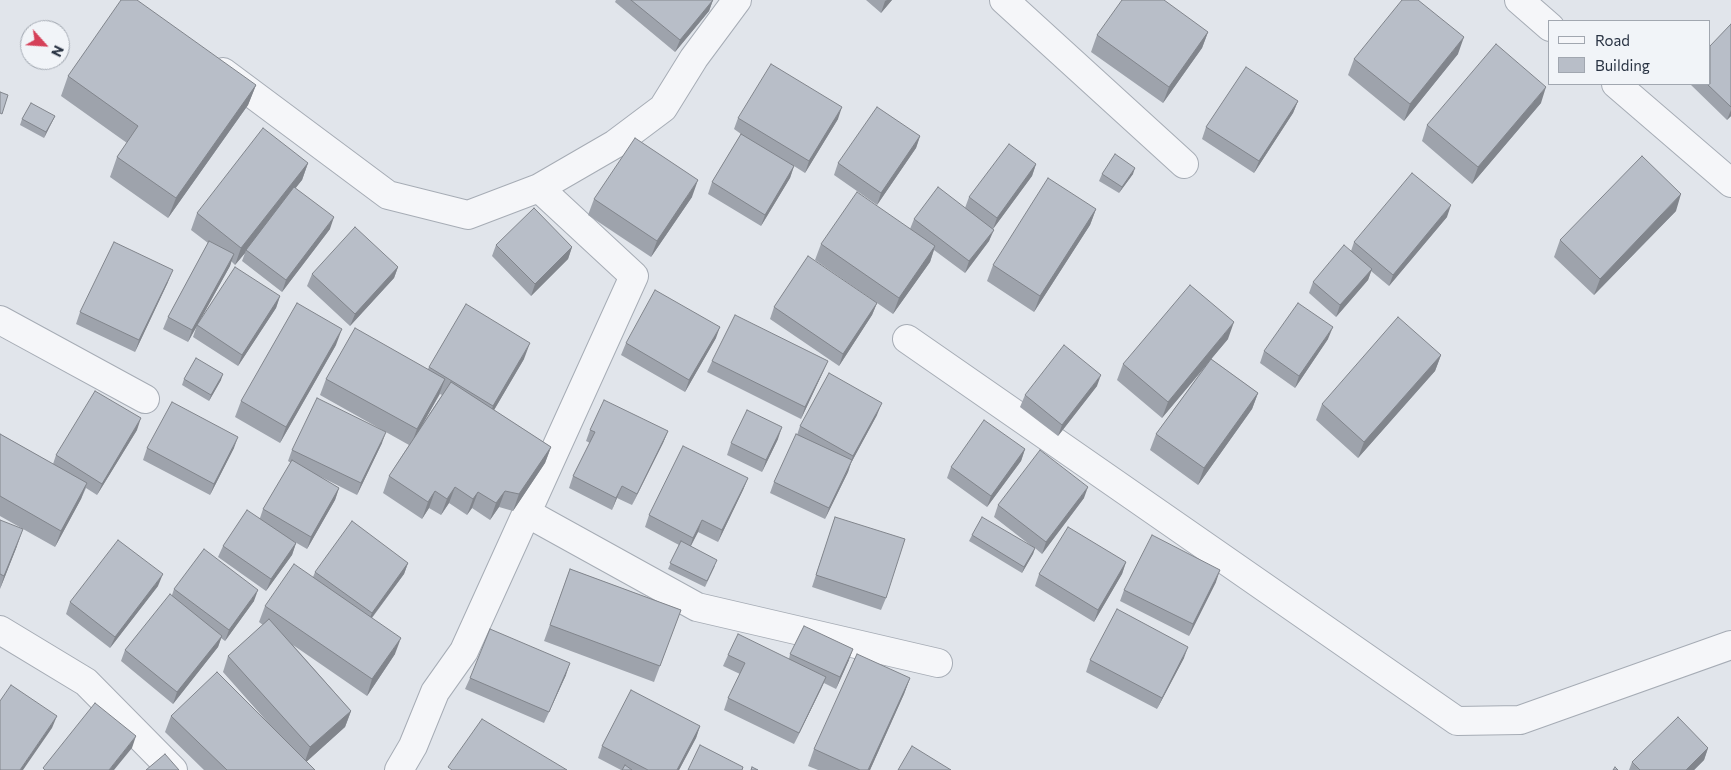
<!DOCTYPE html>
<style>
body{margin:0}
#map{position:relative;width:1731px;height:770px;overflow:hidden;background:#e1e5eb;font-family:Commissioner,sans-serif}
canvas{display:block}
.legend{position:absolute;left:1548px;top:20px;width:162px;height:65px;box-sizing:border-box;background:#f1f4f8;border:1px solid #a1a7b0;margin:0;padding:6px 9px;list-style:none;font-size:15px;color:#293343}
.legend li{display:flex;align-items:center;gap:10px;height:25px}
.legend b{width:25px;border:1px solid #a1a7b0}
.north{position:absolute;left:20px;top:20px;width:50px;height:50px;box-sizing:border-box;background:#f1f4f8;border:1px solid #a1a7b0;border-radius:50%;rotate:116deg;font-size:14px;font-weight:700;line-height:20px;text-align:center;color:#293343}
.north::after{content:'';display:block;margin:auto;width:18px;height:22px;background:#d54159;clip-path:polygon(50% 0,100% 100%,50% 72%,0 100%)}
</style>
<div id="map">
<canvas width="1731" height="770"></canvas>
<ul class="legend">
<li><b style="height:6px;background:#f5f6f9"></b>Road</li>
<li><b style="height:14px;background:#b8bec8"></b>Building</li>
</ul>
<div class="north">N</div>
</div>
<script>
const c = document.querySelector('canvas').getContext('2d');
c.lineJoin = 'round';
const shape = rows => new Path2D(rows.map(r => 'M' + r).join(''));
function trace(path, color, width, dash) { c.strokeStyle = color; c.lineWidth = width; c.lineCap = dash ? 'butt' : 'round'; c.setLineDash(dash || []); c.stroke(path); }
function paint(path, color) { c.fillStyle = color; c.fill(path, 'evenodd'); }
const street = shape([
 [1004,0,1184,164],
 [1519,0,1550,27],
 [223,72,388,195,468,215,539,188,615,144,663,108,694,58,737,0],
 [1616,84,1731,183],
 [0,320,145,399],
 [907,339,1457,721,1520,720,1731,645],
 [527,513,697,607,938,663],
 [0,630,86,682,173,770],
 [399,770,413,746,435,692,464,651,634,276,539,188]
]);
trace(street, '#a6acb5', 30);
trace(street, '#f5f6f9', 28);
paint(shape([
 [616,0,713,0,709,11,675,52,615,2],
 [866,0,892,0,881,13],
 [1731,24,1731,116,1727,120,1690,84,1710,84],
 [1208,32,1202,48,1163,103,1091,52,1097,35],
 [1458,54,1404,121,1348,75,1354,59],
 [68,76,256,85,248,105,168,218,110,177,117,157,127,143,61,96],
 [1298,101,1293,113,1254,173,1202,139,1206,127],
 [1541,103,1472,184,1422,141,1427,125],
 [55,116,44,138,20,125,22,119],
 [738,118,838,119,805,173,794,166,790,178,761,226,708,194,712,182,741,134,734,129],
 [920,136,916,148,877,205,834,175,838,163],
 [308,163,302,180,295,188,330,229,282,292,242,261,245,253,235,265,231,261,230,266,188,342,163,329,168,317,208,243,191,230,197,213],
 [1036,164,1032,176,993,229,989,241,965,273,934,250,930,262,893,314,815,260,821,244,910,229,914,219,965,208,969,197],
 [1102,174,1133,174,1119,193,1099,181],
 [692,197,651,257,588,215,594,199],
 [1096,209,1090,225,1034,312,987,281,993,265],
 [1676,211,1594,295,1554,257,1560,240],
 [1447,217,1389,286,1371,271,1368,280,1336,317,1309,293,1313,282,1351,251,1354,242],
 [496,245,572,247,568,259,531,296,492,256],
 [398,267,394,278,350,326,307,286,312,274],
 [168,282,135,352,76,324,80,312],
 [280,296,276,308,238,366,193,337,197,325],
 [877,303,872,315,839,366,770,319,774,307],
 [716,338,685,392,621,355,626,343],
 [1228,339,1211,359,1258,393,1252,409,1198,485,1150,450,1156,434,1205,367,1162,418,1117,380,1123,364],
 [1328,339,1295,388,1260,363,1264,351],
 [336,345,280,443,235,417,241,401],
 [1441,355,1435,371,1358,458,1316,420,1322,404],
 [524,359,494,410,551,447,545,463,513,511,499,507,490,520,472,508,467,515,449,503,441,515,429,508,422,519,383,493,389,476,409,445,320,395,326,379,428,369,429,367],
 [440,394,442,395,422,425],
 [712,361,828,361,823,372,801,419,707,372],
 [184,379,221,380,209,401,182,385],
 [1097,386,1058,436,1020,407,1025,395],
 [877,415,851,463,848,472,825,519,770,493,774,482,797,435,800,426],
 [137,430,97,495,86,488,81,499,55,547,0,516,0,434,53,464,56,455],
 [590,430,668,431,663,443,632,505,617,498,612,510,569,488,573,476,590,443,586,441],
 [778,439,762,472,727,455,731,443],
 [382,443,357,495,319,476,339,488,335,500,307,549,288,538,296,543,292,555,266,591,218,557,223,546,260,518,263,509,291,463,288,461,292,450],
 [147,448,234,448,210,495,143,460],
 [1025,449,1021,461,987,507,947,478,951,467],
 [748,478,743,490,718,542,698,532,691,546,715,566,705,587,668,569,679,545,645,527,649,515],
 [1084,498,1042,554,1035,548,1033,554,1022,573,969,541,972,535,1034,548,994,517,998,505],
 [835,517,886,598,881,610,812,587],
 [0,520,17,546,0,589],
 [1126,562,1122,574,1094,622,1035,586,1039,574],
 [408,563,404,574,372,618,395,654,367,696,293,645,351,711,345,727,306,762,315,770,204,770,165,732,171,716,270,725,223,672,228,656,263,625,259,622,265,606,313,577,315,572],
 [570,569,681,610,654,682,544,641],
 [1216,582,1189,636,1120,601,1124,590],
 [158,586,110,648,66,614,70,602],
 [174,589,254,601,225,641,221,638,218,647,173,704,121,661,125,650,172,595],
 [790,654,849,660,836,689,824,683,794,744,724,710,728,698,740,674,723,666,728,655,789,659],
 [1184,658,1157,709,1086,672,1090,660],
 [566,675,544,723,465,689,470,678],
 [910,678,904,694,870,770,818,770,808,766,814,749],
 [700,726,696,738,679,770,621,770,598,758,602,746],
 [1708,748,1704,760,1694,770,1629,770,1632,762]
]), '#9ea3ac');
paint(shape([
 [713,0,709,11,675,52,680,40],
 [887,0,892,0,881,13,885,1],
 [1208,32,1202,48,1163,103,1169,87],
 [1464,37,1458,54,1404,121,1410,104],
 [256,85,248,105,168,218,176,198],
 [1546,87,1541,103,1472,184,1478,167],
 [1298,101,1293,113,1254,173,1259,161],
 [842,107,838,119,805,173,809,161],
 [1731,110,1731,116,1727,120],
 [55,116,44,138,46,132],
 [920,136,916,148,877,205,881,193],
 [308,163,302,180,247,250,246,250,245,253,235,265,241,248],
 [1036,164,1032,176,993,229,997,218],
 [794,166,790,178,761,226,765,215],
 [1135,168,1133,174,1119,193,1122,187],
 [698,180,692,197,651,257,657,241],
 [1681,194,1676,211,1594,295,1600,279],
 [1451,205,1447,217,1389,286,1393,275],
 [1096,209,1090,225,1034,312,1040,296],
 [334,217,330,229,282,292,286,280],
 [994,230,989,241,965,273,969,261],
 [935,246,930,262,893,314,899,298],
 [572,247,568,259,531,296,535,284],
 [234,254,230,266,188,342,192,330],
 [398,267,394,278,350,326,355,314],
 [1372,269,1368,280,1336,317,1340,305],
 [173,270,168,282,135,352,139,340],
 [280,296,276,308,238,366,242,355],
 [877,303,872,315,839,366,843,354],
 [1234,322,1228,339,1162,418,1168,402],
 [720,327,716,338,685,392,689,380],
 [1333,327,1328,339,1295,388,1299,376],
 [342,329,336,345,280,443,286,427],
 [530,343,524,359,487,422,493,406],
 [1441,355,1435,371,1358,458,1364,442],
 [828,361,823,372,801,419,805,407],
 [223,374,221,380,209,401,211,395],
 [1101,375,1097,386,1058,436,1062,425],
 [445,379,439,395,411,445,417,429],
 [1258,393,1252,409,1198,485,1204,468],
 [882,403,877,415,851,463,848,472,825,519,829,508,849,467,853,456],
 [141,418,137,430,97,495,102,484],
 [782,427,778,439,762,472,766,460],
 [668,431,663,443,632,505,637,494],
 [386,432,382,443,357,495,361,483],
 [238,437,234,448,210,495,214,484],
 [551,447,545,463,513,511,519,494],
 [1025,449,1021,461,987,507,991,496],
 [748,478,743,490,718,542,722,530],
 [87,483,81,499,55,547,61,531],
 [622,486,612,510,616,498],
 [455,487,449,503,441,515,447,499],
 [1088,487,1084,498,1042,554,1046,542],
 [339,488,335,500,307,549,311,537],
 [435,491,429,508,422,519,428,502],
 [505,491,499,507,490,520,496,503],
 [478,492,472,508,467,515,473,499],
 [702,520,698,532,689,549,693,538],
 [23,529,17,546,0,589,4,576],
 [296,543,292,555,266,591,271,579],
 [1035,548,1033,554,1022,573,1024,567],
 [1126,562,1122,574,1094,622,1098,610],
 [408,563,404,574,367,624,372,613],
 [1220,570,1216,582,1189,636,1193,624],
 [163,574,158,586,110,648,115,637],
 [258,590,254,601,225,641,229,630],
 [222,636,218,647,173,704,177,692],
 [401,638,395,654,367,696,372,679],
 [1188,647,1184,658,1157,709,1162,698],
 [853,649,849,660,836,689,840,677],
 [570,663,566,675,544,723,549,712],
 [826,677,821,689,794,744,799,733],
 [910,678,904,694,870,770,868,770],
 [351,711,345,727,304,764,310,747],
 [57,716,52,728,23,770,20,770],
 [700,726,696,738,679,770,677,770],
 [136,736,132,748,114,770,109,770],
 [1708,748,1704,760,1694,770,1686,770]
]), '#81858c');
const building = shape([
 [121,0,137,0,256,85,176,198,117,157,138,126,68,76,121,0],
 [631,0,713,0,680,40,631,0],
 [1122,0,1164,0,1208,32,1169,87,1097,35,1122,0],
 [1402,0,1418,0,1464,37,1410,104,1354,59,1402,0],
 [1731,24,1731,107,1707,84,1710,84,1710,46,1731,24],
 [1496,44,1546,87,1478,167,1427,125,1496,44],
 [771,64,842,107,809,161,738,118,771,64],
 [1246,67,1298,101,1259,161,1206,127,1246,67],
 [0,92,8,95,2,114,0,113,0,92],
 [31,103,55,116,46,132,22,119,31,103],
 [877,107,920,136,881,193,838,163,877,107],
 [263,128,308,163,241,248,197,213,263,128],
 [741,134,794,166,765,215,712,182,741,134],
 [635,138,698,180,657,241,594,199,635,138],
 [1009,144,1036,164,997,218,969,197,1009,144],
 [1115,154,1135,168,1122,187,1102,174,1115,154],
 [1642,156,1681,194,1600,279,1560,240,1642,156],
 [1412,173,1451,205,1393,275,1354,242,1412,173],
 [1048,178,1096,209,1040,296,993,265,1048,178],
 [294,187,334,217,286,280,246,250,294,187],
 [938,187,994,230,969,261,914,219,938,187],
 [857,192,935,246,899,298,821,244,857,192],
 [534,208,572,247,535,284,496,245,534,208],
 [355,227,398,267,355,314,312,274,355,227],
 [209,241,234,254,192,330,168,317,209,241],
 [114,242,173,270,139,340,80,312,114,242],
 [1344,245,1372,269,1340,305,1313,282,1344,245],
 [808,256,877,303,843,354,774,307,808,256],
 [235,267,280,296,242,355,197,325,235,267],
 [1190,285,1234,322,1168,402,1123,364,1190,285],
 [655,290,720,327,689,380,626,343,655,290],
 [297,303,342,329,286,427,241,401,297,303],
 [1298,303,1333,327,1299,376,1264,351,1298,303],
 [466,304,530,343,493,406,429,367,466,304],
 [735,315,828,361,805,407,712,361,735,315],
 [1398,317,1441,355,1364,442,1322,404,1398,317],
 [355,328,445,379,417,429,326,379,355,328],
 [1064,345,1101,375,1062,425,1025,395,1064,345],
 [196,358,223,374,211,395,184,379,196,358],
 [1211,359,1258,393,1204,468,1156,434,1211,359],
 [829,373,882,403,853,456,800,426,829,373],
 [451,382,551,447,519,494,505,491,496,503,478,492,473,499,455,487,447,499,435,491,428,502,389,476,451,382],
 [95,391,141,418,102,484,56,455,95,391],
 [317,398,386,432,361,483,292,450,317,398],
 [604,400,668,431,637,494,622,486,616,498,573,476,595,432,590,430,604,400],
 [172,402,238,437,214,484,147,448,172,402],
 [747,410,782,427,766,460,731,443,747,410],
 [984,420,1025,449,991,496,951,467,984,420],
 [0,434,87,483,61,531,0,496,0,434],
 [796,434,852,460,829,508,774,482,796,434],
 [683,446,748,478,722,530,702,520,693,538,649,515,683,446],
 [1040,450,1088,487,1046,542,998,505,1040,450],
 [292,460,339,488,311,537,263,509,292,460],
 [247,510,296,543,271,579,223,546,247,510],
 [835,517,905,539,886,598,816,575,835,517],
 [982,517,1035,548,1024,567,972,535,982,517],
 [0,520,23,529,4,576,0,574,0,520],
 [352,521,408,563,372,613,315,572,352,521],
 [1068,527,1126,562,1098,610,1039,574,1068,527],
 [1152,535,1220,570,1193,624,1124,590,1152,535],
 [118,540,163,574,115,637,70,602,118,540],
 [681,541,717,560,707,581,670,563,681,541],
 [204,549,258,590,229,630,174,589,204,549],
 [294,564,401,638,372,679,265,606,294,564],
 [570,569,681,610,660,666,550,625,570,569],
 [170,594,222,636,177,692,125,650,170,594],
 [1117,609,1188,647,1162,698,1090,660,1117,609],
 [269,619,351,711,310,747,228,656,269,619],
 [804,626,853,649,840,677,790,654,804,626],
 [490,629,570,663,549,712,470,678,490,629],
 [738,634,826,677,799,733,728,698,745,663,728,655,738,634],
 [857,654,910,678,868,770,860,770,814,749,857,654],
 [217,672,315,770,227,770,171,716,217,672],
 [11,685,57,716,20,770,0,770,0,701,11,685],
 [631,690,700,726,677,770,648,770,602,746,631,690],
 [95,703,136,736,109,770,45,770,43,768,95,703],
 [1678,717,1708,748,1686,770,1640,770,1632,762,1678,717],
 [482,719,567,770,452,770,448,767,482,719],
 [700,745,743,767,742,770,688,770,700,745],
 [912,746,951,770,898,770,912,746],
 [165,754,179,770,146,770,165,754],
 [625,765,632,770,622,770,625,765],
 [752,767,758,770,751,770,752,767],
 [1615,767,1618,770,1613,770,1615,767]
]);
paint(building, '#b8bec8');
trace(building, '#81858c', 1);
</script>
